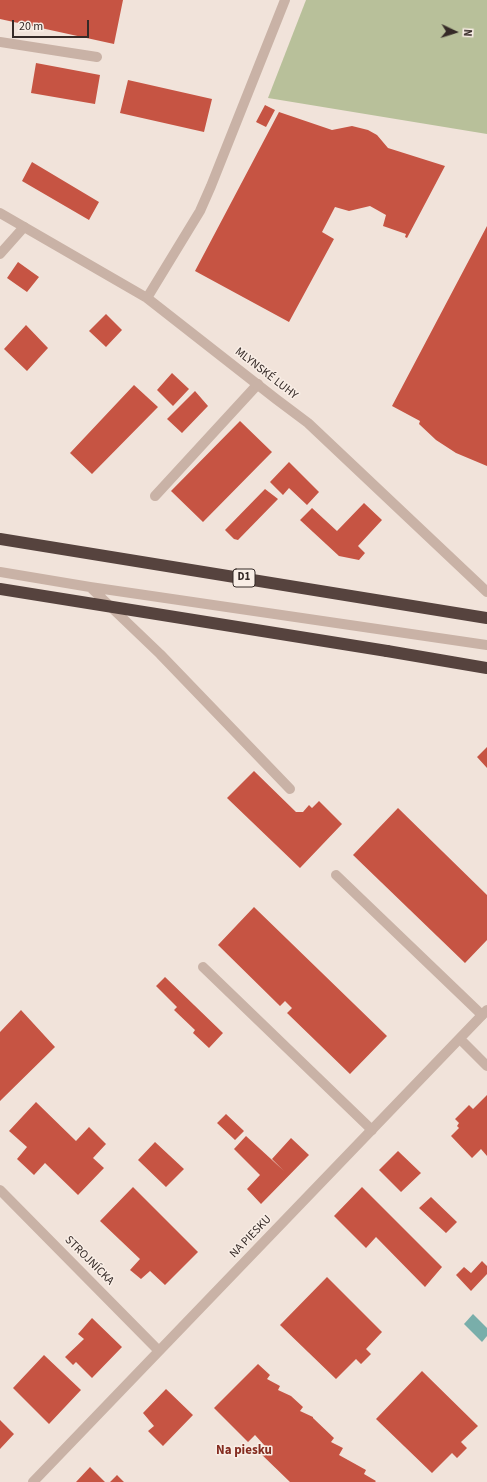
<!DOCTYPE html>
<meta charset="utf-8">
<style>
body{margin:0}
#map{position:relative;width:487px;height:1482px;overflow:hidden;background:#f1e3da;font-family:"Source Sans 3",sans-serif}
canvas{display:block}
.north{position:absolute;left:435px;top:12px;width:40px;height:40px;-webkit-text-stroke:3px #f9eee6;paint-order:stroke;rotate:94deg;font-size:11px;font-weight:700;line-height:16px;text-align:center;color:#352a27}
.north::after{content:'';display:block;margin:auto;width:14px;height:18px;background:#352a27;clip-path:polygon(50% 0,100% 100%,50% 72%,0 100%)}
.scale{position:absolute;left:12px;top:20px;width:77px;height:18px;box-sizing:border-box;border:2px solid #352a27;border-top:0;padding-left:5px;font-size:12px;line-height:14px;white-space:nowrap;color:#352a27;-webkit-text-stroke:3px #f9eee6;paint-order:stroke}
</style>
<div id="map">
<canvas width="487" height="1482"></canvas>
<div class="north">N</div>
<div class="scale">20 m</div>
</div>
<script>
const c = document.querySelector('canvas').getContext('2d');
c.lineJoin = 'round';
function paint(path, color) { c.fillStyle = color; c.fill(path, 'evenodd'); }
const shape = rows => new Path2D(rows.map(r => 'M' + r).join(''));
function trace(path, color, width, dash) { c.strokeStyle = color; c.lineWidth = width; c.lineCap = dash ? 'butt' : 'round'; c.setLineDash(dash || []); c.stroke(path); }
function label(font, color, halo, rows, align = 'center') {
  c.font = font + ' "Source Sans 3",sans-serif'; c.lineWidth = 3; c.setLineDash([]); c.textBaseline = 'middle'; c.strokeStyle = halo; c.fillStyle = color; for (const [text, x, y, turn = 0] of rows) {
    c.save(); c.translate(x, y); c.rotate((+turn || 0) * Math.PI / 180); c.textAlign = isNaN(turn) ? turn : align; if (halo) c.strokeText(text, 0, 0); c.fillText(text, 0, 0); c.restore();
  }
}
paint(shape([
 [306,0,487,0,487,134,268,98]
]), '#b8c09a');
paint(shape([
 [473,1314,487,1328,487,1336,482,1342,464,1324]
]), '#79aeaa');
paint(shape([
 [0,0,123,0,114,44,0,19],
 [36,63,100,75,95,104,31,93],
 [128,80,212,99,204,132,120,113],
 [265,105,275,110,266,127,256,122],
 [279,112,332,130,352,126,368,130,377,135,388,148,445,166,407,238,405,237,406,234,383,226,386,215,370,206,349,211,335,207,322,232,334,239,289,322,195,271],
 [32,162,99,202,89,220,22,181],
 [487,226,487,466,456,453,436,440,419,424,420,421,392,406],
 [18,262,39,277,27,292,7,278],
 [106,314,122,330,106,347,89,331],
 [26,325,48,348,27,371,4,349],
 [172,373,189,389,173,406,157,390],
 [134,385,158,407,92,474,70,453],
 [195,391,208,406,182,433,167,419],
 [240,421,272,452,203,522,171,491],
 [289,462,319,492,307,505,289,488,283,495,270,482],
 [265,489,278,499,238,540,234,539,225,530],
 [364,503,382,520,358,546,365,553,359,560,339,556,300,520,312,508,337,531],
 [487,747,487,768,477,757],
 [254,771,296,812,303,812,309,805,312,808,319,801,342,824,300,868,227,798],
 [398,808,487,895,487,940,465,963,353,855],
 [254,907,387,1036,350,1074,287,1013,292,1008,285,1001,280,1006,218,945],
 [165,977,223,1033,209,1048,193,1033,195,1030,174,1010,177,1007,156,986],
 [21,1010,55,1047,0,1101,0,1032],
 [487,1095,487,1156,481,1149,472,1158,451,1136,459,1128,457,1126,459,1123,455,1119,469,1105,473,1109],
 [36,1102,76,1141,89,1127,106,1144,93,1158,104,1168,78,1195,45,1163,34,1175,17,1159,27,1147,9,1131],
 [226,1114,244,1131,235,1140,217,1123],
 [246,1136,284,1171,272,1159,291,1138,309,1155,261,1204,247,1189,260,1175,234,1149],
 [155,1142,184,1169,166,1187,138,1160],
 [398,1151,421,1173,401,1192,379,1170],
 [133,1187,198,1252,165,1285,150,1271,141,1279,130,1270,140,1259,100,1221],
 [362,1187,442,1267,425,1287,376,1237,366,1248,334,1216],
 [431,1197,457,1222,446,1233,419,1208],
 [482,1261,487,1266,487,1274,471,1291,456,1275,464,1267,471,1273],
 [327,1277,382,1332,366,1349,371,1354,361,1364,356,1359,336,1379,280,1325],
 [92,1318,122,1347,92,1378,76,1362,73,1365,65,1357,84,1339,78,1334],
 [44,1355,81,1390,49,1424,13,1388],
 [258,1364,270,1375,267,1379,280,1386,278,1390,291,1396,303,1407,300,1411,313,1417,313,1418,334,1438,331,1442,343,1448,339,1455,366,1470,364,1474,376,1481,375,1482,290,1482,259,1452,265,1446,255,1435,248,1442,214,1408],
 [422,1371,478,1426,461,1442,467,1448,457,1458,452,1453,432,1473,376,1419],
 [166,1389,193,1415,163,1446,148,1431,154,1426,143,1413],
 [0,1420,14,1434,0,1449],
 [90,1467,105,1482,76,1482],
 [117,1475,124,1482,110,1482]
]), '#c65443');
trace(shape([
 [0,42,97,57],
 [0,254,24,227],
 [155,496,258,384],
 [0,572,90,587,487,645],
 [90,587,160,654,290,789],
 [336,875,482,1015],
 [203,967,372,1130]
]), '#c9b2a6', 10);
trace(shape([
 [0,213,147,298,276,399,308,423,487,592],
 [147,298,200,211,211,186,285,0],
 [460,1039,487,1066],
 [0,1190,159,1351],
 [33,1482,487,1010]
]), '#c9b2a6', 10);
trace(shape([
 [0,539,487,618],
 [387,651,487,668]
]), '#56433e', 12);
trace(shape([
 [0,589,387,651]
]), '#56433e', 12);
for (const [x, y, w] of [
 [244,578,22]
]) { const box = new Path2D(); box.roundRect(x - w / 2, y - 9, w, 18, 3); c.fillStyle = '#f9eee6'; c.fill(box); trace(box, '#352a27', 1); }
label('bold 11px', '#352a27', null, [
 ["D1",244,578]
]);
label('12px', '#352a27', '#f9eee6', [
 ["MLYNSKÉ LUHY",266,374,38],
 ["NA PIESKU",251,1237,-46],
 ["STROJNÍCKA",89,1261,45]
]);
label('bold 13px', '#842c20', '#f9eee6', [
 ["Na piesku",244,1451]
]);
</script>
